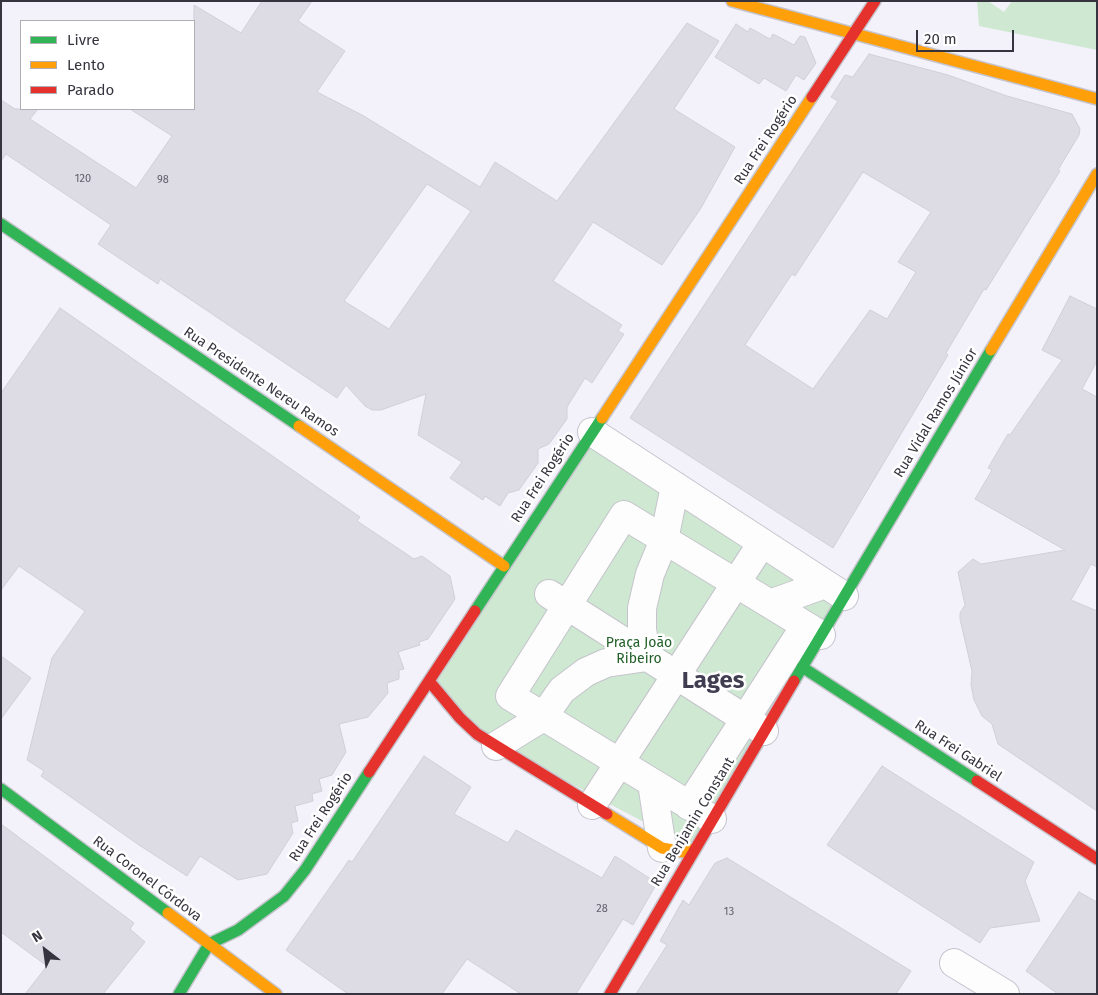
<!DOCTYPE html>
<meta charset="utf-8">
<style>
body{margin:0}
#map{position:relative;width:1098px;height:995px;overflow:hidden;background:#f3f2fa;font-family:"Fira Sans",sans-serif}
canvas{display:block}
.frame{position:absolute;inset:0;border:2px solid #36343e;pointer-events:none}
.legend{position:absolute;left:20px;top:20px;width:175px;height:90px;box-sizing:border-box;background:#fff;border:1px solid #afaeb2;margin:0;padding:6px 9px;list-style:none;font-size:15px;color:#36343e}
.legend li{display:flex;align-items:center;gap:10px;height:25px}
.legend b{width:25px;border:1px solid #afaeb2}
.north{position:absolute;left:20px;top:925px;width:50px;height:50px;-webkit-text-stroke:4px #fff;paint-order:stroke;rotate:330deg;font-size:14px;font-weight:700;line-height:20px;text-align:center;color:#36343e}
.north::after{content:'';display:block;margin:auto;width:18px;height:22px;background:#36343e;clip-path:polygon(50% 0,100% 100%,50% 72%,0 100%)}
.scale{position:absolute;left:916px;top:30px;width:98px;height:22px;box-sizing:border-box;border:2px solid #36343e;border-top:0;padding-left:6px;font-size:15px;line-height:18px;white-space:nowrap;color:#36343e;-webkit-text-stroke:4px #fff;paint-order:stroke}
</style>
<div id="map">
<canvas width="1098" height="995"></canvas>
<div class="frame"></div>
<ul class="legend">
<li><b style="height:6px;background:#30b455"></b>Livre</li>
<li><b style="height:6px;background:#ff9f0a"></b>Lento</li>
<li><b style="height:6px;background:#e5322d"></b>Parado</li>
</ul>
<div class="north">N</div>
<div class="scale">20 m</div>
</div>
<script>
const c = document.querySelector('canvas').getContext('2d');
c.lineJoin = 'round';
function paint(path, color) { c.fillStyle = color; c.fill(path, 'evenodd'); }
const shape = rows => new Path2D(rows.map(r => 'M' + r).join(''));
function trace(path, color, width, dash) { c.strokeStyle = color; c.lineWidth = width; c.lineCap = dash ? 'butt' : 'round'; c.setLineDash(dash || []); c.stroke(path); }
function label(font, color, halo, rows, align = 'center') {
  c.font = font + ' "Fira Sans",sans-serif'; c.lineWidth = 5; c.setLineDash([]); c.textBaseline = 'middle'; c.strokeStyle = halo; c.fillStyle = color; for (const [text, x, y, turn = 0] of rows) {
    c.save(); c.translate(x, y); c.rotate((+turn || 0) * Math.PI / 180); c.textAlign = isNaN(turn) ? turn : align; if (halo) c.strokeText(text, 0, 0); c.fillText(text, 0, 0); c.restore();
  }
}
paint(shape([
 [977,1,988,1,1004,12,1012,1,1097,1,1097,50,979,26],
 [592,432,844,596,695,849,477,734,429,681]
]), '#cee8d1');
const building = shape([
 [262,1,312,1,298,21,345,51,317,92,362,115,480,187,495,162,557,201,687,23,719,41,674,109,735,147,701,208,662,265,593,222,553,281,622,325,618,331,624,334,592,383,585,378,567,407,567,419,549,444,538,449,538,463,519,490,508,493,500,506,485,496,483,500,450,478,462,462,418,435,426,394,381,410,372,410,365,406,346,385,337,398,160,279,158,284,98,244,111,225,6,154,1,161,1,100,15,109,38,109,30,119,136,188,172,136,130,109,194,109,194,5,241,33,262,1],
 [427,184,471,211,389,329,344,301,427,184],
 [736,24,748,32,750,28,770,39,773,34,794,45,800,36,805,37,816,63,804,80,796,75,786,91,764,78,759,84,715,57,736,24],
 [869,54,948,75,1007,96,1072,114,1080,129,1079,135,1058,170,1060,171,986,290,984,289,946,353,948,355,833,548,630,418,838,101,831,97,845,75,853,77,869,54],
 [863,172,931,212,898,262,916,272,887,319,870,310,813,389,745,345,792,274,795,276,863,172],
 [1070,296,1097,309,1097,361,1082,389,1097,397,1097,567,1091,564,1071,600,1097,611,1097,811,998,744,992,724,982,716,974,700,971,685,972,671,960,619,960,613,965,605,958,572,973,559,981,564,1065,550,975,499,992,470,988,468,1008,434,1010,435,1062,360,1042,350,1070,296],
 [60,308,360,517,357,521,414,559,422,556,450,576,455,599,428,639,419,642,420,645,398,652,404,669,399,670,399,679,387,683,388,693,368,717,339,724,346,752,332,775,319,779,322,791,312,794,313,801,295,806,298,821,291,823,293,833,267,874,238,880,200,856,187,876,139,845,41,776,44,771,27,760,52,658,85,611,19,566,1,590,1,393,60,308],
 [1,656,31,678,1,719,1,656],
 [424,756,471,787,454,814,508,843,516,830,602,878,615,856,657,883,633,925,623,919,576,994,521,994,467,959,442,994,348,994,286,950,349,860,352,862,424,756],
 [882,766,1034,862,1025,881,1040,921,990,928,980,943,827,845,882,766],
 [1,824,134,923,130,929,145,942,103,994,25,994,47,966,1,932,1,824],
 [727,858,911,971,896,994,636,994,667,945,660,941,683,900,689,905,715,863,727,858],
 [1079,892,1097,902,1097,994,1058,994,1026,971,1079,892]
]);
paint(building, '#dddbe4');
trace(building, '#d0cfd7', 1);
const street = shape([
 [592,432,844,596],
 [549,594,764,731],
 [770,604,825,584],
 [496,746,543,717,562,690,586,672,606,663,647,657,642,630,642,608,650,574,664,540,675,486],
 [652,783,662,848],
 [592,805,762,543],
 [689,806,805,626],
 [712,819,510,696,624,515,821,635],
 [954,963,1005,994]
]);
const fast = shape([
 [1,224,299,426],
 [475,611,602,418],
 [802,667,977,781],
 [794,681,991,350],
 [1,789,168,913],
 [209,944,238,930,284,896,305,870,369,772],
 [179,994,209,944]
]);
const slow = shape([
 [732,1,1097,99],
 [991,350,1097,174],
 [602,418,812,97],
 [299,426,504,566],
 [607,814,662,848,684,852,695,849],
 [168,913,276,994]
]);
const jam = shape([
 [812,97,875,1],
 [429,681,460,718,477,734,607,814],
 [369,772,475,611],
 [977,781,1097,859],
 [610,994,794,681]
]);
trace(street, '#c5c4cc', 30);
trace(fast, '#c5c4cc', 14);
trace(slow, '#c5c4cc', 14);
trace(jam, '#c5c4cc', 14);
trace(street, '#fdfdfe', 28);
trace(fast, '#30b455', 11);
trace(slow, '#ff9f0a', 11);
trace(jam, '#e5322d', 11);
label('11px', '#62606a', null, [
 ["120",83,179],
 ["98",163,180],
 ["28",602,909],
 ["13",729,912]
]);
label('14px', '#36343e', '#fff', [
 ["Rua Frei Rogério",766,140,-57],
 ["Rua Presidente Nereu Ramos",261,382,34],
 ["Rua Vidal Ramos Júnior",936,413,-59],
 ["Rua Frei Rogério",543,478,-57],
 ["Rua Frei Gabriel",958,751,33],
 ["Rua Frei Rogério",321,817,-57],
 ["Rua Benjamin Constant",693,822,-59],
 ["Rua Coronel Córdova",147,879,37]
]);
label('14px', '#205f27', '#fff', [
 ["Praça João",639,643],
 ["Ribeiro",639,659]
]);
label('bold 24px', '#413d51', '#fff', [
 ["Lages",713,681]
]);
</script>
